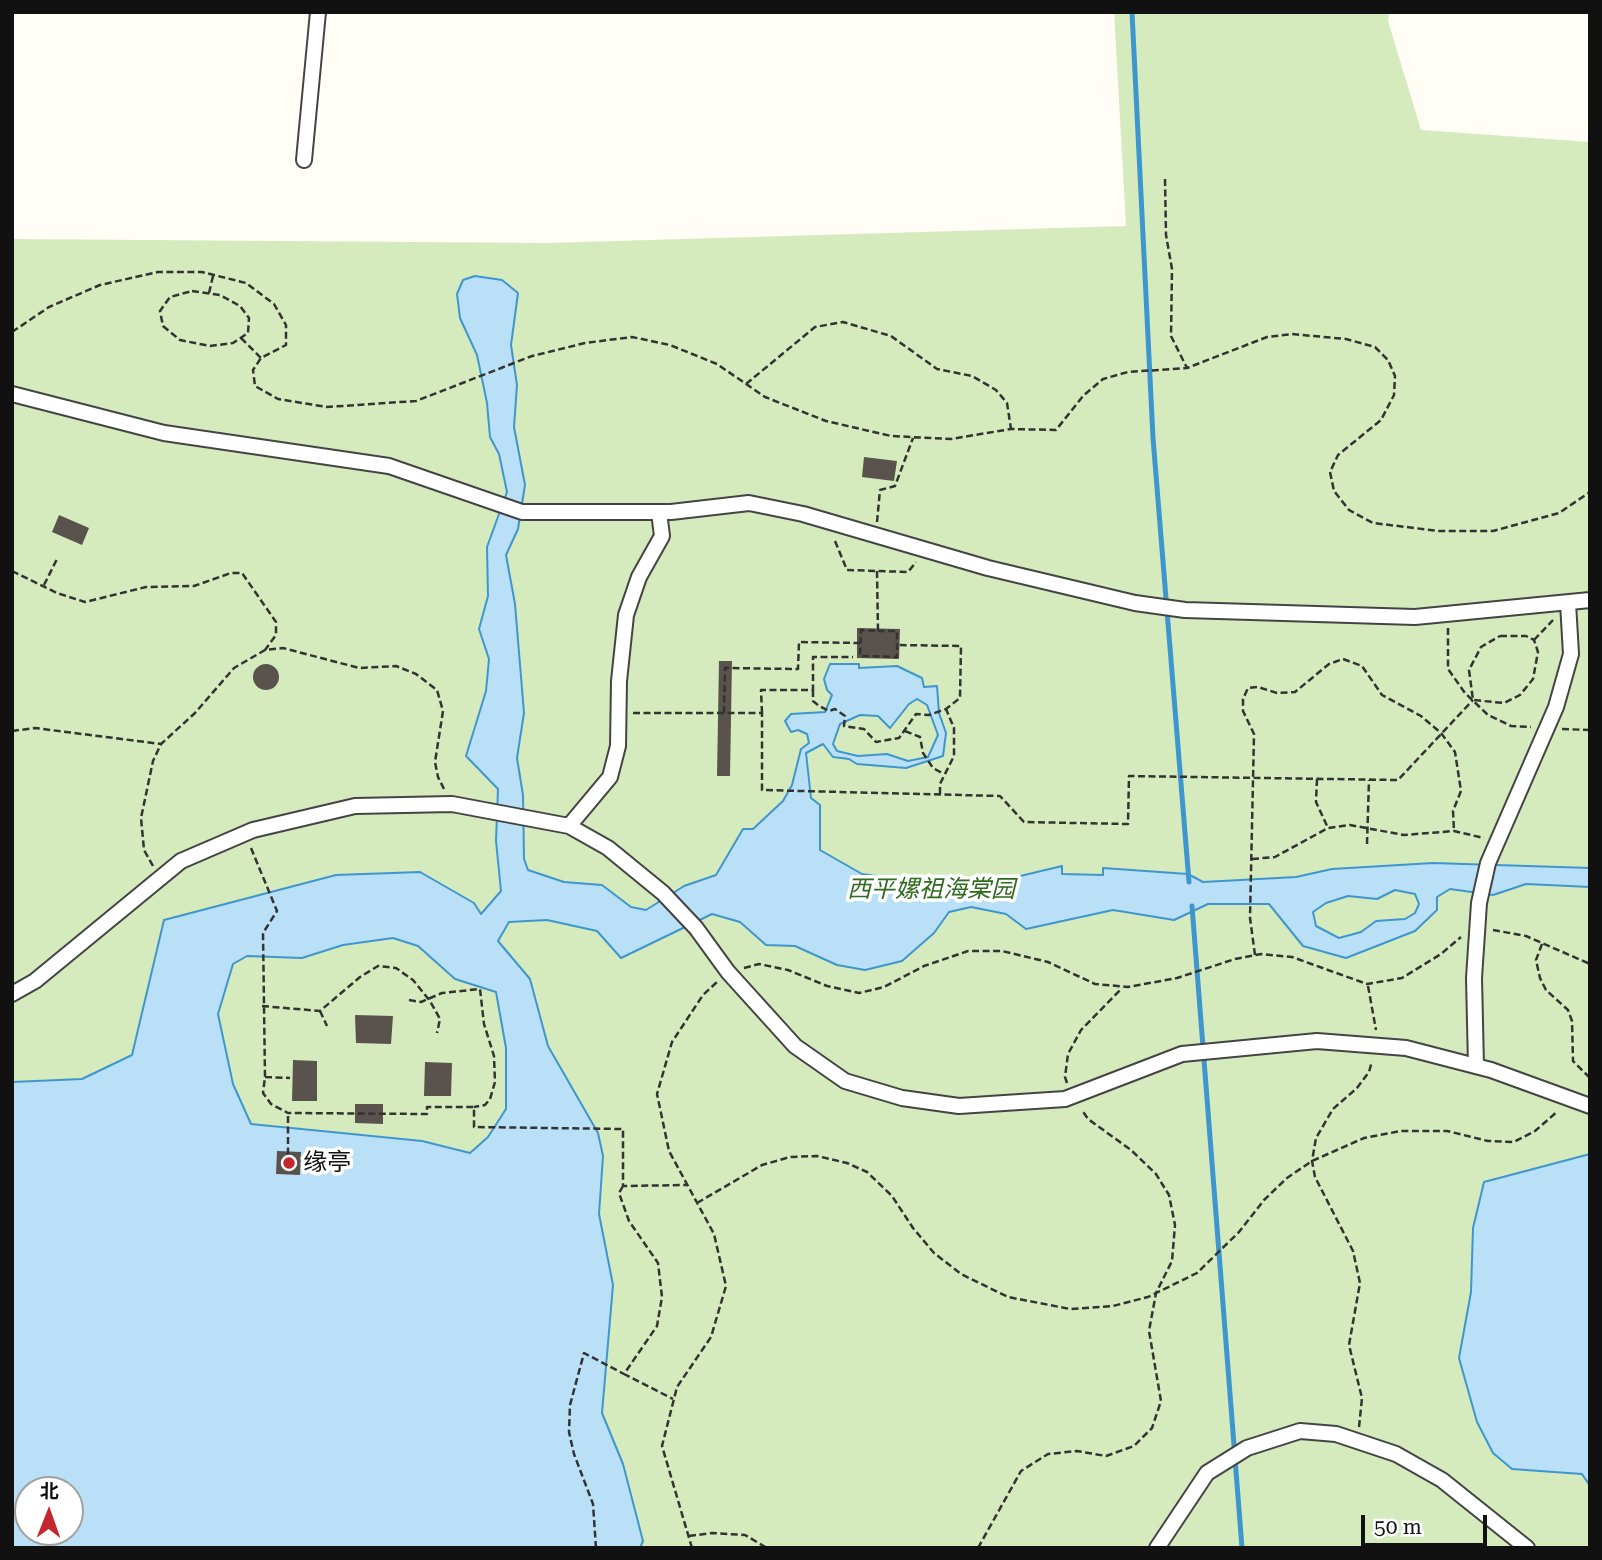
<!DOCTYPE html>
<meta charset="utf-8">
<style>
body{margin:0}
#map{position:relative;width:1602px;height:1560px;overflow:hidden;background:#fffdf5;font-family:"Roboto Serif","Noto Sans SC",serif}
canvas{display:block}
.frame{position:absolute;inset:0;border:14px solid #111;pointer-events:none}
.north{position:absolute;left:14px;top:1476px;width:70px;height:70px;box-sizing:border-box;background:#fff;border:2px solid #a0a0a0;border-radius:50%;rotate:1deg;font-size:19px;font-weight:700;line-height:28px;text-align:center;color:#111}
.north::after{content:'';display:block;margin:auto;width:24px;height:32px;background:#c4262e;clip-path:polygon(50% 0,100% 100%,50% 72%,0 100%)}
.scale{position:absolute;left:1361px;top:1515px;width:126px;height:32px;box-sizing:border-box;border:4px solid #111;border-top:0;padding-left:9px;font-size:21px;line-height:24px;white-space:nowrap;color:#111;-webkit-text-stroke:5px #fff;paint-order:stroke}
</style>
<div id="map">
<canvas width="1602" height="1560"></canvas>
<div class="frame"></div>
<div class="north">北</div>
<div class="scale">50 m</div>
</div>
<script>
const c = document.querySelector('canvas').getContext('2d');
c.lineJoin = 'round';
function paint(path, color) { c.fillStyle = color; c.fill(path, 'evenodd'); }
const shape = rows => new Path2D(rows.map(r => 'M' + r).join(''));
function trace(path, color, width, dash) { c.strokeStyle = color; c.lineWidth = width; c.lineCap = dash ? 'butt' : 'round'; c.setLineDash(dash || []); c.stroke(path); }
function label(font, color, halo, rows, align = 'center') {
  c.font = font + ' "Roboto Serif","Noto Sans SC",serif'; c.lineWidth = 7; c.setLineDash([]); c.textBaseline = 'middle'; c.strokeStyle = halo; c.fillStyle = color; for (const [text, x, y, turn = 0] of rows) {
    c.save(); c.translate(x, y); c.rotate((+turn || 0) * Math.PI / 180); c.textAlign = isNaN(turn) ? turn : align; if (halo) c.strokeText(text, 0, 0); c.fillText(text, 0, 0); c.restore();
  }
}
paint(shape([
 [1114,12,1389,12,1388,21,1421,130,1590,142,1590,1548,12,1548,12,239,548,243,1126,226],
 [28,1490,70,1490,70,1532,28,1532]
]), '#d5ebbd');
const water = shape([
 [475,276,502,280,518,293,511,345,517,385,514,427,525,485,518,529,506,555,515,604,524,713,517,758,523,795,524,859,528,870,564,882,602,885,631,907,646,910,684,886,716,875,743,829,753,829,783,801,792,785,801,749,809,743,807,734,798,730,791,732,785,721,791,714,825,712,832,695,827,690,824,679,830,664,859,664,859,668,897,666,922,678,924,687,937,686,939,713,946,733,943,756,906,768,857,764,849,759,833,757,823,744,806,753,811,798,820,805,820,850,862,874,966,889,1062,866,1062,874,1103,875,1103,868,1188,874,1203,882,1296,877,1332,869,1433,863,1590,868,1590,887,1526,884,1493,895,1450,889,1437,897,1437,910,1415,931,1346,958,1303,946,1269,904,1208,904,1174,920,1113,910,1026,929,1006,914,971,907,949,912,934,933,902,961,865,970,837,965,795,946,766,945,740,922,712,914,621,958,597,931,547,920,509,922,498,941,530,979,548,1046,598,1133,603,1156,599,1214,613,1285,602,1413,623,1464,643,1541,640,1548,12,1548,12,1082,82,1079,132,1055,164,920,336,875,420,872,474,903,481,914,501,891,496,841,498,789,466,756,486,691,489,659,479,629,488,596,487,547,507,492,499,454,490,437,487,403,477,355,460,318,457,294,463,280,475,276],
 [917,699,927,705,938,735,928,757,908,761,887,754,858,756,837,751,833,744,840,724,860,715,878,716,890,728,909,704,917,699],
 [1395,890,1415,894,1419,904,1415,913,1405,919,1376,921,1361,932,1339,938,1316,926,1313,912,1326,903,1348,896,1377,899,1395,890],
 [393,938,418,946,455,979,496,992,506,1048,506,1109,488,1137,470,1153,422,1141,251,1124,233,1084,218,1014,233,964,247,956,302,958,343,945,393,938],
 [28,1490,70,1490,70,1532,28,1532,28,1490],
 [1590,1154,1590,1486,1582,1474,1512,1469,1493,1453,1477,1422,1459,1358,1471,1292,1473,1228,1484,1182,1590,1154]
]);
paint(water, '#b9e0f7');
trace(water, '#3f96cf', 2);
trace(shape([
 [1132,12,1153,438,1189,882],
 [1192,906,1242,1548]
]), '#3f96cf', 5);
paint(shape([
 [864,457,897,461,894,481,862,477],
 [59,515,89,528,82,545,52,532],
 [857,628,900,629,899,659,857,658],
 [719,661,732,661,730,776,717,776],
 '253 677a13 13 0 1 1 26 0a13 13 0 1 1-26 0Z',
 [355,1015,393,1016,391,1044,356,1043],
 [293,1060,317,1061,317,1101,292,1101],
 [425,1062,452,1063,451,1096,424,1096],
 [355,1104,383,1104,383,1124,355,1123],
 [277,1151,301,1152,300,1175,276,1174]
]), '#5a524d');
const minor = shape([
 [304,160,318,12],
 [12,394,164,433,389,466,522,512,671,512,749,503,803,514,988,568,1135,603,1185,610,1415,617,1590,600],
 [569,826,610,777,618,746,619,681,626,615,639,577,662,536,659,512],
 [12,994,35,981,181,861,253,830,355,806,452,804,569,826,608,848,663,893,696,928,728,972,795,1046,845,1081,902,1098,959,1106,1065,1099,1182,1054,1317,1041,1406,1048,1491,1070,1590,1106],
 [1476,1066,1474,978,1479,903,1488,863,1556,707,1571,654,1568,603],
 [1157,1548,1207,1473,1247,1448,1300,1431,1336,1434,1396,1454,1442,1480,1527,1548]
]);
trace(minor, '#444', 18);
trace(shape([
 [1165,179,1166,235,1172,269,1171,336,1187,368,1267,337,1292,334,1346,339,1375,347,1388,360,1395,376,1394,395,1381,420,1338,455,1330,472,1334,491,1349,510,1373,523,1439,531,1493,531,1559,513,1590,492],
 [192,291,220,295,240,306,249,318,248,333,233,343,210,346,180,340,163,326,160,311,170,297,192,291],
 [209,293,213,276],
 [12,332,49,307,100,285,158,272,202,272,246,283,274,304,286,325,286,345,261,358,253,370,255,386,278,399,327,407,416,401,532,356,585,343,632,337,670,345,717,364,765,397,826,421,891,436,951,439,1011,429,1056,430,1083,396,1103,379,1128,372,1187,368],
 [241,338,261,358],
 [746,384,815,327,843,322,891,336,937,369,972,376,996,390,1007,403,1011,429],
 [877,522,880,490,895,486,913,438],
 [835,541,847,570,908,572,916,562],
 [12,571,57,593,85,602,146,587,194,586,231,573,242,573,276,622,276,635,265,650],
 [877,571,878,631,861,630,860,656,897,657,897,631,878,631],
 [44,585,57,559],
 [1448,628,1448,669,1465,693,1488,715,1511,726,1531,727],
 [1500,636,1526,636,1534,640,1538,652,1533,679,1520,695,1504,703,1473,700,1469,670,1481,647,1500,636],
 [1534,640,1553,620],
 [813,690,813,701,819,706,829,711,835,709,845,716,844,726,864,729,876,742,899,738,916,714,929,715,946,709,960,698,961,646,897,645],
 [633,713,762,713,762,790,1000,796,1024,822,1128,824,1129,776,1398,780,1473,700],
 [724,713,725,668,798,669,799,642,860,643],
 [762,713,761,690,813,690,813,657,853,657],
 [1562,729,1590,730],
 [12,731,35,728,161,744],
 [905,731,920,737,923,753,933,768,944,774],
 [1317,779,1316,802,1328,828],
 [940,794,940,784,954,756,954,728,946,709],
 [1367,844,1369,780],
 [251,848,277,911,263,933,265,1077,263,1093,271,1104,288,1113,427,1114,427,1107,474,1107,474,1127,623,1129,623,1186,687,1185],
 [1252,859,1275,857,1328,828,1350,825,1404,835,1454,831,1484,838],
 [153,866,144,850,141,818,153,761,161,744,195,713,234,668,265,650,283,648,359,668,396,666,416,674,437,690,443,711,435,762,438,777,444,789],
 [1493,930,1526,936,1590,964],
 [1542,944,1536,960,1540,978,1546,990,1568,1010,1572,1021,1573,1061,1590,1078],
 [1255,955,1250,918,1254,734,1243,711,1243,699,1248,688,1258,687,1277,693,1295,692,1329,664,1343,659,1362,666,1382,695,1421,716,1441,733,1455,752,1461,791,1453,811,1454,831],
 [744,968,759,964,788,970,827,986,859,993,884,987,924,966,968,951,1002,951,1048,962,1095,984,1128,987,1177,978,1235,959,1261,954,1292,957,1367,984,1402,978,1441,954,1461,937],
 [1368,986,1376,1030],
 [409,1000,421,1002,442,993,480,989,484,1024,494,1056,495,1082,490,1099,485,1105,474,1107],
 [262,1006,320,1011,360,977,378,966,396,968,413,980,430,1001,440,1019,437,1033],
 [320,1011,327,1026],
 [265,1077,290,1078],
 [1067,1083,1065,1077,1068,1054,1081,1030,1122,988],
 [288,1165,288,1113],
 [623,1186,619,1193,629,1221,658,1263,662,1297,657,1326,624,1374,673,1399],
 [697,1203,762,1165,790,1157,817,1156,847,1163,867,1172,892,1196,913,1228,934,1253,961,1274,1008,1297,1070,1309,1113,1306,1148,1297,1197,1273,1239,1232,1264,1200,1287,1178,1312,1161,1364,1138,1401,1131,1447,1131,1488,1141,1514,1142,1535,1131,1558,1111],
 [1359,1427,1362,1398,1349,1345,1360,1283,1353,1251,1315,1177,1312,1161,1316,1138,1333,1109,1357,1088,1369,1072,1372,1061],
 [689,1536,712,1533,745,1535,767,1548],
 [596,1548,593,1504,574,1454,569,1432,570,1405,584,1353,624,1374],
 [692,1548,662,1446,677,1387,711,1337,726,1286,714,1234,669,1151,657,1094,672,1042,703,995,717,982],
 [978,1548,1021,1471,1048,1454,1077,1451,1106,1456,1134,1446,1152,1428,1161,1401,1149,1331,1156,1293,1172,1261,1175,1225,1169,1195,1156,1174,1131,1150,1088,1119,1082,1110]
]), '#333', 2.5, [7, 3.5]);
trace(minor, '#fff', 14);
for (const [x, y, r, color] of [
 [289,1163,7,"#c4262e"]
]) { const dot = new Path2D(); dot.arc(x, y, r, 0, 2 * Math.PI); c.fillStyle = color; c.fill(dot); trace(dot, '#fff', 2.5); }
label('italic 24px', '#2f6b1f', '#fff', [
 ["西平嫘祖海棠园",931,890]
]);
label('24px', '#111', '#fff', [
 ["缘亭",303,1163]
], 'left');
</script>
